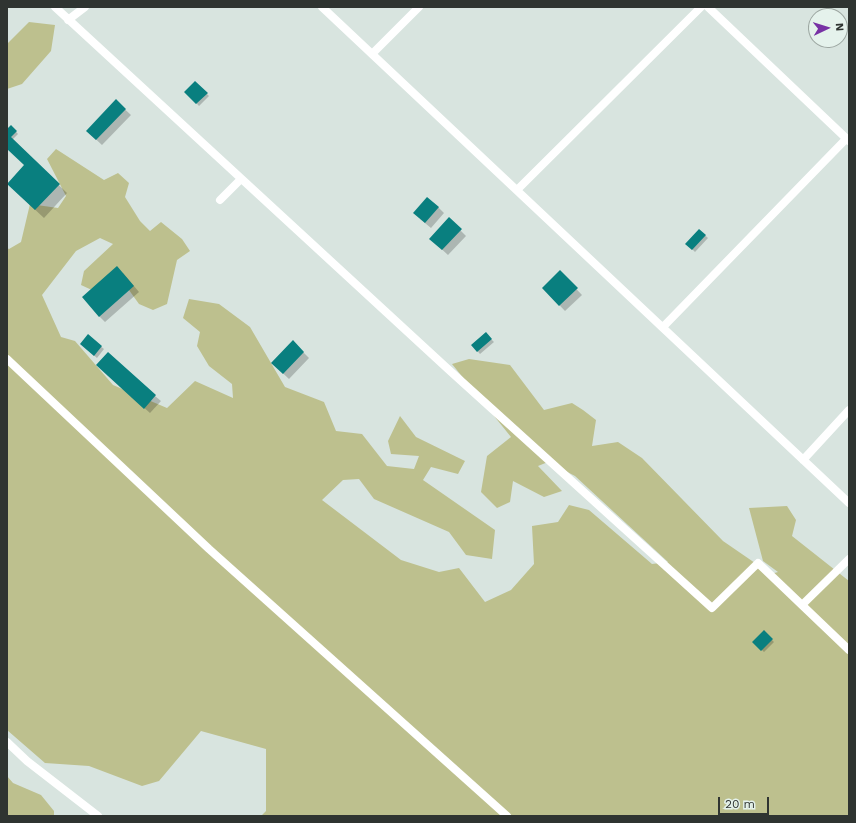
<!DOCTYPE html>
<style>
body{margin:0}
#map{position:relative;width:856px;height:823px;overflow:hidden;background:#d8e4df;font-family:"Work Sans",sans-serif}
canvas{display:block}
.frame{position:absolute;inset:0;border:8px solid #2f3431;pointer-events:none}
.north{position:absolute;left:808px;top:8px;width:40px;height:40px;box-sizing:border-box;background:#e5f2ec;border:1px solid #9ca6a1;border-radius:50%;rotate:86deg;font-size:11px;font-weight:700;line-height:16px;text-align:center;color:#2f3431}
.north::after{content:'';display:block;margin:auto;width:14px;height:18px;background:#7832a5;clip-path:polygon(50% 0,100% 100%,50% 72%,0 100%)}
.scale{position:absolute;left:718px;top:797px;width:51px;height:18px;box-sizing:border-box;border:2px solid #2f3431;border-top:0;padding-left:5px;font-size:12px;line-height:14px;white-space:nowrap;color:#2f3431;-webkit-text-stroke:3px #e5f2ec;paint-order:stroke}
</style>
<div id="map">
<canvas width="856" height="823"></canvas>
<div class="frame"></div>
<div class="north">N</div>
<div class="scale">20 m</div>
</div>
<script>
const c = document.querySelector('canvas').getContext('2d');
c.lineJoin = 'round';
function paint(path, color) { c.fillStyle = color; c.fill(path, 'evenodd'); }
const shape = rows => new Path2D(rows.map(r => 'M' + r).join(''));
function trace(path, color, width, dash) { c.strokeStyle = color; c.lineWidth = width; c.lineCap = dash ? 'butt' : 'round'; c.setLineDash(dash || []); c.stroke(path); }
paint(shape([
 [29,22,55,25,51,51,22,84,7,89,7,44],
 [56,149,104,180,118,173,129,183,125,197,140,221,150,231,161,222,182,239,190,251,177,260,167,304,153,310,139,304,116,272,94,291,81,285,84,271,113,244,100,238,76,251,42,295,61,337,75,341,113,385,167,408,195,381,233,398,232,384,209,366,197,346,200,332,183,318,189,299,219,304,250,327,285,387,324,402,336,431,362,434,387,466,414,469,419,456,391,454,388,441,400,416,416,437,465,461,458,474,431,467,423,480,495,530,492,559,466,555,449,532,374,499,359,479,343,480,322,500,401,560,439,572,459,568,485,602,511,590,534,564,532,526,558,522,569,505,589,510,652,564,668,562,575,476,548,462,538,466,562,491,544,497,513,481,510,502,497,508,481,492,487,456,511,437,452,364,469,359,510,365,544,410,572,403,583,410,596,420,592,446,618,442,642,458,723,541,771,574,778,572,763,561,749,508,787,506,796,520,792,536,849,581,849,816,261,816,266,811,266,749,201,731,159,781,142,786,89,766,45,763,7,730,7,248,9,249,21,242,30,204,58,208,66,196,47,159],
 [7,776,13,783,41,795,54,811,54,816,7,816]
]), '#bdc08e');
paint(shape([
 [195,82,209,96,199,106,186,92],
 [116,101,131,115,102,145,87,131],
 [11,126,18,134,12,140,67,193,44,218,16,192,25,165,7,148,7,130],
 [438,207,444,213,431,228,420,219],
 [449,219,466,236,448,255,436,244],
 [699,230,708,238,695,252,687,244],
 [560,272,582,295,565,311,543,288],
 [123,273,139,292,105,322,99,316],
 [485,333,494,342,480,354,472,345],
 [88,336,104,349,97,358,84,347],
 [293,342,309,358,289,379,272,363],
 [103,371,155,396,161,401,150,413],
 [764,632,774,642,764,652,754,642]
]), '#0003');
paint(shape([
 [195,81,208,93,196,104,184,92],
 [116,99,126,109,96,140,86,131],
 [11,125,17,131,11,137,60,184,35,210,7,184,24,165,7,149,7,129],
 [427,197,439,207,425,223,413,213],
 [449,217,462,229,442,250,429,239],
 [699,229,706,235,692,250,685,244],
 [117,266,134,286,99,317,82,297],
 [560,270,578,288,559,306,542,288],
 [486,332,492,339,477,352,471,345],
 [88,334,102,346,94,356,80,344],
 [293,340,304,352,283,374,271,363],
 [108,352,156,395,144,409,96,365],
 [764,630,773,639,761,651,752,642]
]), '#097f7f');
trace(shape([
 [55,7,449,370,712,608,758,563,849,650],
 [322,7,849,503],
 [708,7,849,141],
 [68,20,85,7],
 [372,54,419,7],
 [517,190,701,7],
 [220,200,241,179],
 [663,327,846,139],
 [7,359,209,549,507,816],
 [803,460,849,410],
 [802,605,849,559],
 [7,742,27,761,98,816]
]), '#fff', 8);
</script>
